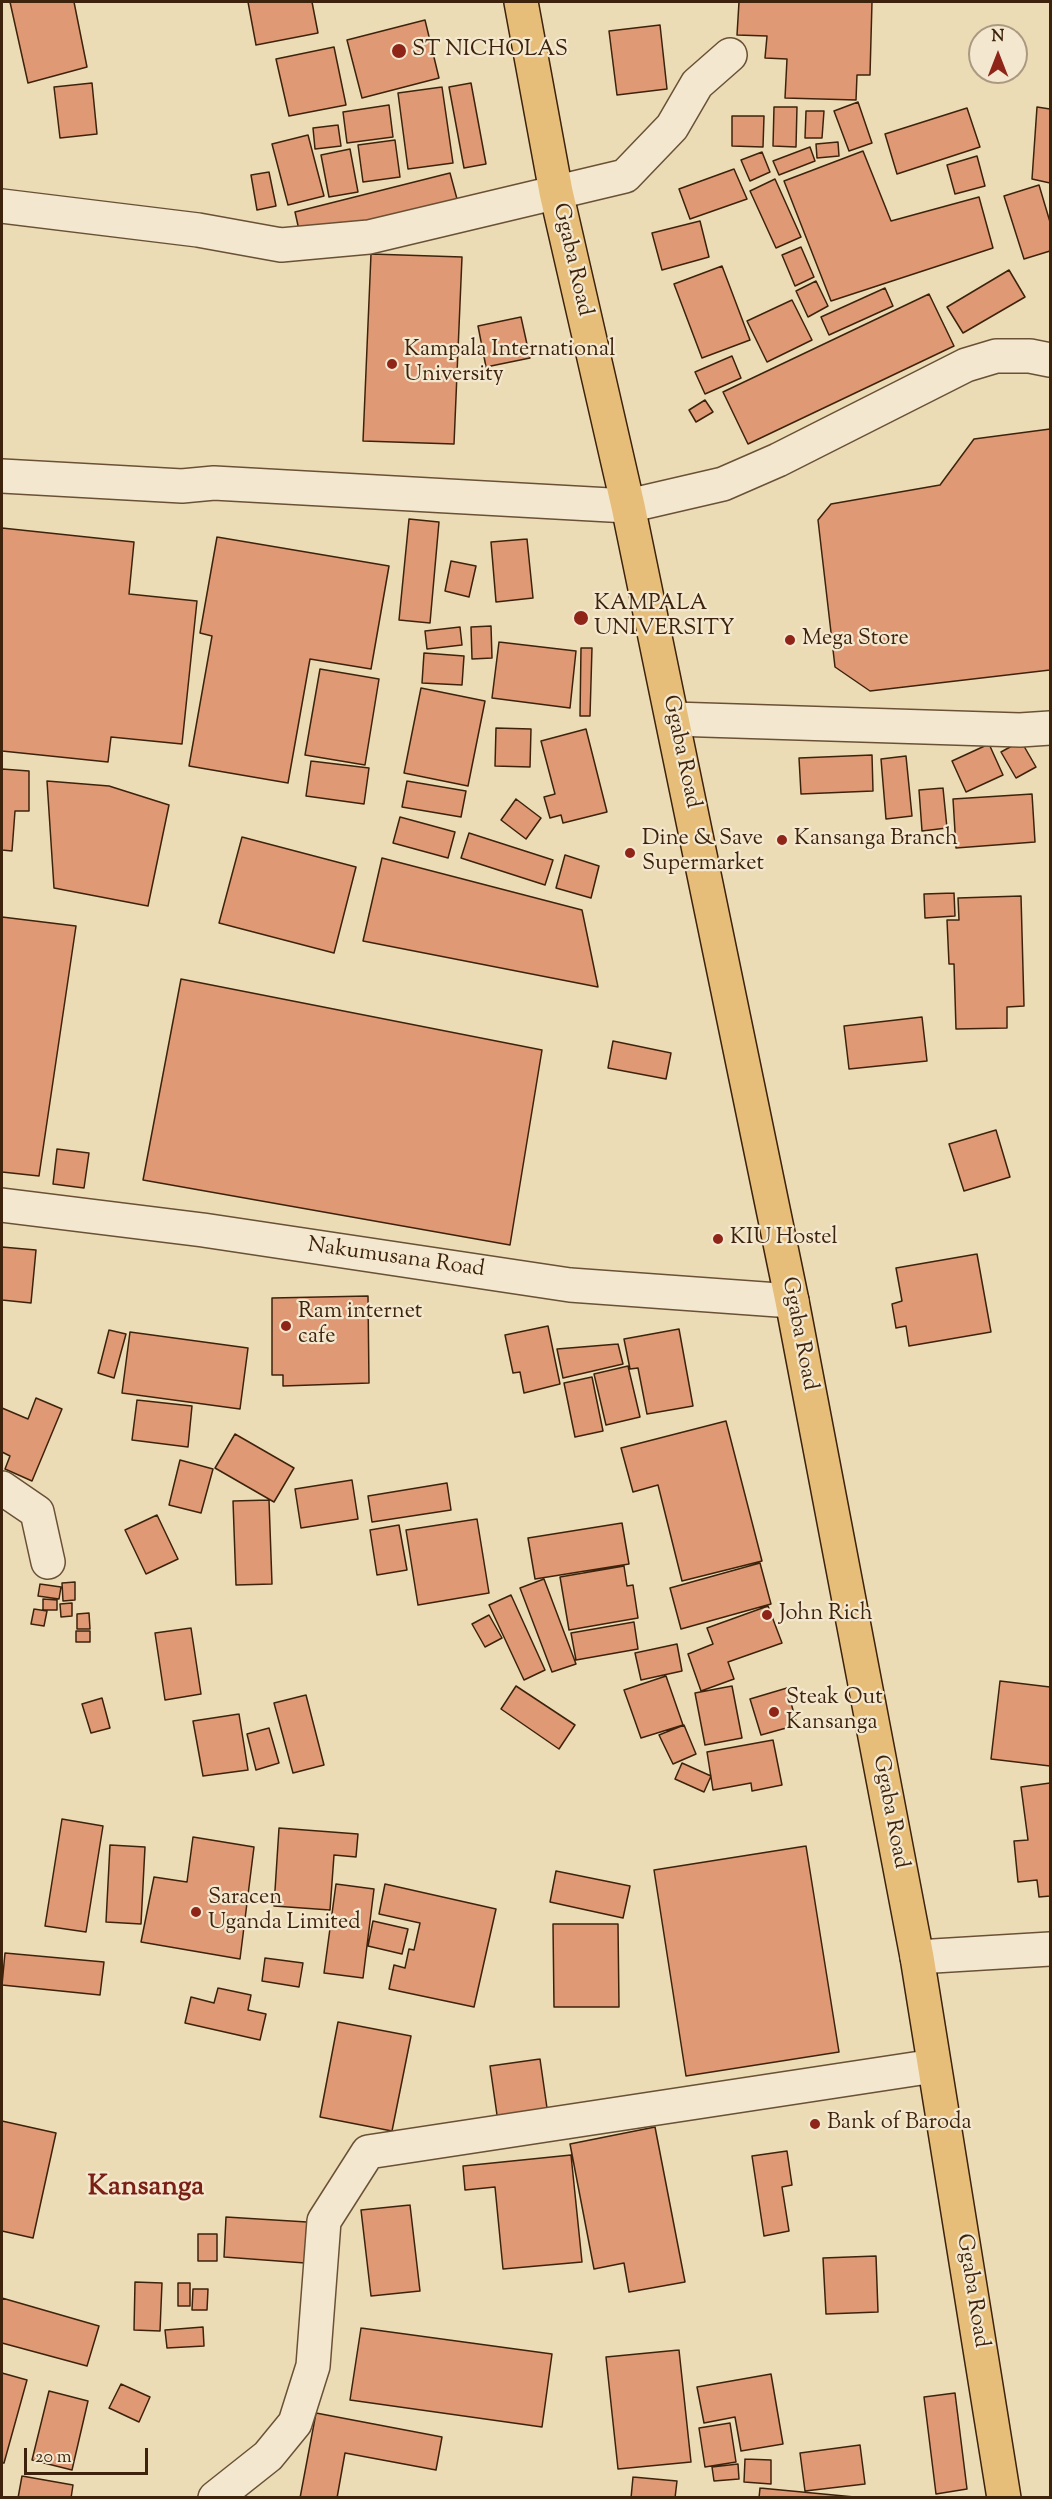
<!DOCTYPE html>
<style>
body{margin:0}
#map{position:relative;width:1052px;height:2499px;overflow:hidden;background:#ecdcb5;font-family:"Sorts Mill Goudy",serif}
canvas{display:block}
.frame{position:absolute;inset:0;border:3px solid #3e230c;pointer-events:none}
.north{position:absolute;left:968px;top:24px;width:60px;height:60px;box-sizing:border-box;background:#f3e8cf;border:2px solid #ab9981;border-radius:50%;rotate:0deg;font-size:16px;font-weight:700;line-height:24px;text-align:center;color:#3e230c}
.north::after{content:'';display:block;margin:auto;width:21px;height:27px;background:#8f2418;clip-path:polygon(50% 0,100% 100%,50% 72%,0 100%)}
.scale{position:absolute;left:24px;top:2448px;width:124px;height:27px;box-sizing:border-box;border:3px solid #3e230c;border-top:0;padding-left:8px;font-size:18px;line-height:21px;white-space:nowrap;color:#3e230c;-webkit-text-stroke:4px #f3e8cf;paint-order:stroke}
</style>
<div id="map">
<canvas width="1052" height="2499"></canvas>
<div class="frame"></div>
<div class="north">N</div>
<div class="scale">20 m</div>
</div>
<script>
const c = document.querySelector('canvas').getContext('2d');
c.lineJoin = 'round';
function paint(path, color) { c.fillStyle = color; c.fill(path, 'evenodd'); }
const shape = rows => new Path2D(rows.map(r => 'M' + r).join(''));
function trace(path, color, width, dash) { c.strokeStyle = color; c.lineWidth = width; c.lineCap = dash ? 'butt' : 'round'; c.setLineDash(dash || []); c.stroke(path); }
function label(font, color, halo, rows, align = 'center') {
  c.font = font + ' "Sorts Mill Goudy",serif'; c.lineWidth = 4.5; c.setLineDash([]); c.textBaseline = 'middle'; c.strokeStyle = halo; c.fillStyle = color; for (const [text, x, y, turn = 0] of rows) {
    c.save(); c.translate(x, y); c.rotate((+turn || 0) * Math.PI / 180); c.textAlign = isNaN(turn) ? turn : align; if (halo) c.strokeText(text, 0, 0); c.fillText(text, 0, 0); c.restore();
  }
}
const building = shape([
 [10,2,74,2,87,67,28,83,10,2],
 [248,2,312,2,318,33,256,45,248,2],
 [739,2,872,2,870,75,857,75,856,100,785,98,787,59,765,58,767,36,737,35,739,2],
 [425,20,439,78,362,98,347,40,425,20],
 [660,25,667,89,617,95,609,31,660,25],
 [334,47,346,105,289,116,276,59,334,47],
 [92,83,97,134,60,138,54,87,92,83],
 [471,83,486,164,464,168,449,87,471,83],
 [442,87,453,163,408,169,398,93,442,87],
 [858,102,872,143,849,151,834,111,858,102],
 [389,105,393,137,347,143,343,112,389,105],
 [774,107,797,107,796,147,773,146,774,107],
 [1037,107,1050,109,1050,183,1032,179,1037,107],
 [967,108,980,147,897,174,885,134,967,108],
 [806,111,824,111,822,138,805,138,806,111],
 [732,116,764,116,763,147,732,146,732,116],
 [338,125,341,146,315,149,313,128,338,125],
 [308,135,324,196,288,205,272,144,308,135],
 [395,140,400,177,363,182,358,145,395,140],
 [838,142,839,156,817,158,816,144,838,142],
 [810,147,815,161,779,175,773,161,810,147],
 [350,149,358,192,329,197,321,155,350,149],
 [863,151,891,221,979,197,993,248,831,301,784,181,863,151],
 [762,152,770,172,750,181,741,160,762,152],
 [977,156,985,186,955,194,947,165,977,156],
 [734,169,747,199,690,219,679,189,734,169],
 [269,172,276,206,257,210,251,175,269,172],
 [450,173,457,199,301,239,295,212,450,173],
 [775,179,801,237,776,248,750,191,775,179],
 [1039,185,1050,222,1050,251,1024,259,1004,196,1039,185],
 [700,221,709,257,662,270,652,233,700,221],
 [801,247,814,277,795,286,782,255,801,247],
 [371,254,462,257,454,444,363,441,371,254],
 [722,266,750,340,702,358,674,284,722,266],
 [1009,270,1025,297,963,333,947,307,1009,270],
 [816,281,828,306,808,317,796,291,816,281],
 [885,288,893,306,829,335,821,317,885,288],
 [929,294,954,346,748,444,723,392,929,294],
 [792,300,812,340,767,362,747,321,792,300],
 [521,317,530,358,486,367,478,326,521,317],
 [732,356,741,378,705,394,695,372,732,356],
 [705,400,713,412,696,422,689,410,705,400],
 [1050,429,1050,670,870,691,835,667,818,520,831,504,940,485,974,439,1050,429],
 [409,519,439,522,430,623,399,620,409,519],
 [2,528,134,542,129,594,197,601,182,744,111,737,108,762,2,751,2,528],
 [217,537,389,566,371,669,310,659,288,783,189,766,212,636,200,633,217,537],
 [527,539,533,598,496,602,491,542,527,539],
 [451,561,476,566,469,597,445,591,451,561],
 [491,626,492,658,472,659,471,627,491,626],
 [460,627,462,645,427,649,425,631,460,627],
 [499,642,576,651,570,708,492,698,499,642],
 [581,648,592,648,590,716,580,716,581,648],
 [424,653,464,656,462,685,422,683,424,653],
 [320,669,379,679,365,765,305,755,320,669],
 [421,688,485,701,468,786,404,773,421,688],
 [496,728,531,729,530,767,495,766,496,728],
 [586,729,607,812,563,823,561,815,550,818,544,797,555,794,541,741,586,729],
 [1021,741,1036,767,1016,778,1001,752,1021,741],
 [989,744,1003,775,966,792,952,761,989,744],
 [872,755,873,791,801,794,799,758,872,755],
 [906,756,912,816,886,819,881,759,906,756],
 [311,761,369,768,364,804,306,796,311,761],
 [2,769,29,771,29,811,15,811,12,851,2,850,2,769],
 [47,781,109,786,169,805,148,906,54,888,47,781],
 [407,781,466,791,461,817,402,807,407,781],
 [943,788,947,828,922,831,919,790,943,788],
 [1032,794,1035,842,956,848,953,799,1032,794],
 [516,799,541,818,526,839,501,820,516,799],
 [400,817,455,832,448,858,393,843,400,817],
 [469,833,553,860,545,885,461,858,469,833],
 [242,837,356,867,334,953,219,923,242,837],
 [565,855,599,866,591,898,556,888,565,855],
 [382,858,582,910,598,987,363,941,382,858],
 [954,893,955,916,925,918,924,894,954,893],
 [1021,896,1024,1006,1007,1007,1007,1028,956,1029,954,964,949,964,947,920,959,920,958,898,1021,896],
 [2,917,76,926,39,1176,2,1172,2,917],
 [181,979,542,1050,510,1245,143,1180,181,979],
 [922,1017,927,1061,849,1069,844,1026,922,1017],
 [613,1041,671,1053,666,1079,608,1068,613,1041],
 [996,1130,1010,1177,964,1191,949,1144,996,1130],
 [57,1149,89,1153,84,1188,53,1184,57,1149],
 [2,1247,36,1250,31,1303,2,1300,2,1247],
 [977,1254,991,1332,909,1346,906,1326,896,1328,892,1304,902,1301,896,1268,977,1254],
 [368,1296,369,1383,283,1386,283,1375,272,1375,272,1298,368,1296],
 [548,1326,560,1384,524,1393,520,1372,513,1373,505,1335,548,1326],
 [679,1329,693,1406,647,1414,638,1368,630,1369,624,1339,679,1329],
 [109,1330,126,1334,114,1378,98,1373,109,1330],
 [130,1332,248,1348,240,1409,122,1393,130,1332],
 [618,1344,623,1364,563,1378,557,1349,618,1344],
 [628,1366,640,1417,606,1425,594,1374,628,1366],
 [592,1377,603,1431,575,1437,564,1383,592,1377],
 [36,1398,62,1409,32,1481,5,1469,10,1456,2,1452,2,1408,28,1419,36,1398],
 [137,1400,192,1406,188,1447,132,1440,137,1400],
 [726,1421,762,1561,682,1581,658,1485,633,1492,621,1448,726,1421],
 [235,1434,294,1468,274,1502,215,1468,235,1434],
 [180,1460,213,1469,201,1513,169,1505,180,1460],
 [352,1480,358,1519,301,1528,295,1489,352,1480],
 [447,1483,451,1510,372,1522,368,1496,447,1483],
 [269,1500,272,1584,236,1585,233,1501,269,1500],
 [157,1515,178,1559,146,1574,125,1530,157,1515],
 [477,1519,489,1593,418,1605,406,1530,477,1519],
 [622,1523,629,1564,535,1579,528,1538,622,1523],
 [399,1525,407,1570,377,1575,370,1530,399,1525],
 [760,1563,771,1604,681,1629,670,1588,760,1563],
 [624,1566,627,1586,633,1585,638,1618,569,1630,560,1577,624,1566],
 [544,1579,576,1664,552,1672,520,1588,544,1579],
 [75,1582,75,1600,63,1601,62,1583,75,1582],
 [40,1584,61,1587,59,1599,38,1596,40,1584],
 [511,1595,545,1670,524,1680,489,1605,511,1595],
 [43,1599,57,1600,57,1610,43,1610,43,1599],
 [72,1603,72,1616,61,1617,60,1604,72,1603],
 [768,1606,782,1643,728,1662,734,1679,701,1691,688,1654,713,1644,707,1628,768,1606],
 [34,1609,47,1611,44,1626,31,1624,34,1609],
 [89,1613,90,1629,77,1629,77,1614,89,1613],
 [489,1615,502,1638,485,1647,472,1624,489,1615],
 [634,1622,638,1649,576,1660,571,1633,634,1622],
 [191,1628,201,1694,165,1700,155,1633,191,1628],
 [76,1631,90,1631,90,1642,76,1642,76,1631],
 [677,1644,682,1671,641,1680,635,1653,677,1644],
 [666,1676,683,1725,641,1738,624,1690,666,1676],
 [1000,1681,1050,1687,1050,1766,991,1759,1000,1681],
 [516,1686,575,1725,559,1749,501,1709,516,1686],
 [732,1686,742,1738,705,1745,695,1693,732,1686],
 [787,1688,797,1725,761,1735,750,1699,787,1688],
 [306,1695,324,1765,293,1773,274,1703,306,1695],
 [102,1698,110,1728,91,1733,82,1704,102,1698],
 [239,1714,248,1770,203,1776,193,1721,239,1714],
 [684,1725,696,1754,673,1764,659,1735,684,1725],
 [269,1728,279,1763,256,1770,247,1734,269,1728],
 [773,1740,782,1785,752,1791,751,1783,713,1790,707,1752,773,1740],
 [682,1763,711,1776,704,1792,675,1779,682,1763],
 [1050,1783,1050,1896,1039,1897,1037,1880,1018,1882,1014,1841,1028,1840,1021,1787,1050,1783],
 [62,1819,103,1826,86,1932,45,1926,62,1819],
 [279,1828,358,1834,356,1857,334,1855,330,1910,274,1906,279,1828],
 [193,1837,254,1847,240,1959,141,1942,154,1877,187,1882,193,1837],
 [110,1845,145,1847,141,1924,106,1922,110,1845],
 [806,1846,839,2052,686,2076,654,1870,806,1846],
 [556,1871,630,1886,623,1918,550,1902,556,1871],
 [336,1884,374,1889,363,1978,324,1973,336,1884],
 [385,1884,496,1909,474,2007,389,1989,394,1965,405,1968,409,1949,414,1950,420,1923,379,1914,385,1884],
 [373,1921,408,1929,402,1954,368,1946,373,1921],
 [553,1924,618,1924,619,2007,554,2007,553,1924],
 [5,1953,104,1962,100,1995,2,1985,5,1953],
 [265,1958,303,1963,299,1987,262,1981,265,1958],
 [218,1988,251,1995,248,2010,266,2014,260,2040,185,2023,191,1997,214,2003,218,1988],
 [338,2022,411,2036,392,2131,320,2117,338,2022],
 [540,2059,548,2115,498,2122,490,2066,540,2059],
 [2,2121,56,2133,33,2238,2,2231,2,2121],
 [655,2127,685,2282,629,2292,624,2263,594,2269,570,2144,655,2127],
 [787,2151,792,2185,782,2187,789,2231,764,2236,752,2156,787,2151],
 [571,2155,582,2262,503,2269,495,2187,465,2190,463,2166,571,2155],
 [410,2205,420,2291,371,2296,361,2210,410,2205],
 [226,2217,307,2222,305,2263,224,2257,226,2217],
 [198,2234,217,2234,217,2261,198,2261,198,2234],
 [876,2256,878,2312,826,2314,823,2258,876,2256],
 [135,2282,162,2283,160,2331,134,2330,135,2282],
 [178,2283,190,2283,190,2306,178,2306,178,2283],
 [193,2289,208,2289,207,2310,192,2310,193,2289],
 [2,2298,99,2326,87,2366,2,2343,2,2298],
 [203,2327,204,2346,167,2348,165,2330,203,2327],
 [361,2328,552,2354,542,2427,350,2400,361,2328],
 [679,2350,691,2462,618,2469,606,2357,679,2350],
 [2,2373,27,2380,4,2463,2,2463,2,2373],
 [771,2374,783,2444,741,2451,735,2417,704,2423,697,2387,771,2374],
 [121,2384,150,2397,139,2422,109,2408,121,2384],
 [49,2391,88,2401,72,2470,32,2460,49,2391],
 [955,2393,967,2489,936,2494,924,2397,955,2393],
 [316,2413,442,2437,436,2470,345,2453,337,2498,300,2498,316,2413],
 [730,2423,736,2462,705,2467,699,2428,730,2423],
 [860,2445,865,2484,805,2491,800,2453,860,2445],
 [745,2459,771,2460,771,2484,744,2482,745,2459],
 [738,2464,739,2479,714,2481,712,2467,738,2464],
 [22,2476,73,2485,71,2498,18,2498,22,2476],
 [633,2477,677,2481,675,2498,631,2498,633,2477],
 [760,2488,865,2498,759,2498,760,2488]
]);
paint(building, '#df9975');
trace(building, '#3e230c', 1.5);
const minor = shape([
 [2,206,198,230,281,245,369,237,625,176,672,127,697,84,730,55],
 [2,476,182,486,214,483,628,506,723,484,778,460,966,365,996,356,1030,356,1050,360],
 [673,719,1020,730,1050,728],
 [2,1205,203,1230,570,1285,792,1301],
 [2,1488,37,1512,48,1562],
 [917,1957,1050,1949],
 [215,2498,268,2456,295,2423,313,2366,324,2221,368,2152,934,2066]
]);
const major = shape([
 [521,2,556,192,628,506,792,1301,917,1957,1004,2498]
]);
trace(minor, '#6a5136', 36);
trace(major, '#3e230c', 36);
trace(minor, '#f3e8cf', 33);
trace(major, '#e6be7a', 33);
for (const [x, y, r, color] of [
 [399,51,8,"#8f2418"],
 [392,364,6,"#8f2418"],
 [581,618,8,"#8f2418"],
 [790,640,6,"#8f2418"],
 [782,840,6,"#8f2418"],
 [630,853,6,"#8f2418"],
 [718,1239,6,"#8f2418"],
 [286,1326,6,"#8f2418"],
 [767,1615,6,"#8f2418"],
 [774,1712,6,"#8f2418"],
 [196,1912,6,"#8f2418"],
 [815,2124,6,"#8f2418"]
]) { const dot = new Path2D(); dot.arc(x, y, r, 0, 2 * Math.PI); c.fillStyle = color; c.fill(dot); trace(dot, '#f3e8cf', 2); }
label('22px', '#3e230c', '#f3e8cf', [
 ["ST NICHOLAS",412,51],
 ["Kampala International",404,351],
 ["University",404,376],
 ["KAMPALA",594,605],
 ["UNIVERSITY",594,630],
 ["Mega Store",802,640],
 ["Dine & Save",642,840],
 ["Supermarket",642,865],
 ["Kansanga Branch",794,840],
 ["KIU Hostel",730,1239],
 ["Ram internet",298,1313],
 ["cafe",298,1338],
 ["John Rich",779,1615],
 ["Steak Out",786,1699],
 ["Kansanga",786,1724],
 ["Saracen",208,1899],
 ["Uganda Limited",208,1924],
 ["Bank of Baroda",827,2124]
], 'left');
label('22px', '#3e230c', '#f3e8cf', [
 ["Ggaba Road",571,260,77],
 ["Ggaba Road",680,752,78],
 ["Nakumusana Road",396,1259,8],
 ["Ggaba Road",798,1334,79],
 ["Ggaba Road",889,1812,79],
 ["Ggaba Road",971,2291,81]
]);
label('bold 28px', '#7a1f14', '#f3e8cf', [
 ["Kansanga",146,2189]
]);
</script>
